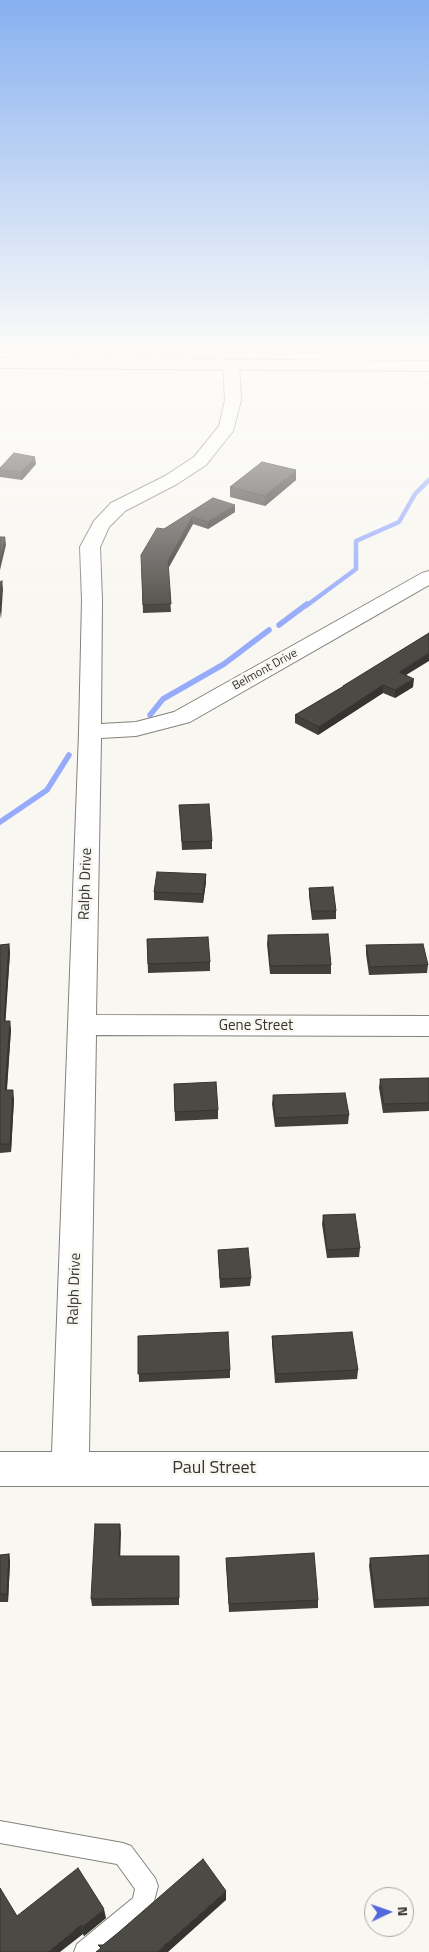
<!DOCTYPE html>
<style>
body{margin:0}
#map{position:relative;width:429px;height:1952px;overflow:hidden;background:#f9f7f1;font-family:"Titillium Web",sans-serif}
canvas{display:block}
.north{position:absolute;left:364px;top:1887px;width:50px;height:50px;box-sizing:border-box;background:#f9f7f1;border:1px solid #aba9a5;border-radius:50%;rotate:87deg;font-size:14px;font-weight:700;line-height:20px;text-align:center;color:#353432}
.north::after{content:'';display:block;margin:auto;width:18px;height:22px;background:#5467dd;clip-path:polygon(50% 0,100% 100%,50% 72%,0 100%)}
</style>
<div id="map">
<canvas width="429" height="1952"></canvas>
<div class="north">N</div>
</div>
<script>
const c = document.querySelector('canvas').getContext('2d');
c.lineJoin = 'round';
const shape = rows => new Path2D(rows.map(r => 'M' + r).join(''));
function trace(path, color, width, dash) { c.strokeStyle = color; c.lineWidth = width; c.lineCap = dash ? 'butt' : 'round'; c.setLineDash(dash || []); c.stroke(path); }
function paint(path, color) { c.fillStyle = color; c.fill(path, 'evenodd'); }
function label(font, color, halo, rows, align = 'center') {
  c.font = font + ' "Titillium Web",sans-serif'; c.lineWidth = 5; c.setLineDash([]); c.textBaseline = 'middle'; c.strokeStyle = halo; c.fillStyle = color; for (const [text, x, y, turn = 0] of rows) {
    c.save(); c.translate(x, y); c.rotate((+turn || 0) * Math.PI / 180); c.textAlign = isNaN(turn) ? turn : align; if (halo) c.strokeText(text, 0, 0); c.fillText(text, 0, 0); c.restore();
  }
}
trace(shape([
 [306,606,356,569,356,541,399,522,415,494,429,480]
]), '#97abfb', 4.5);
trace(shape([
 [279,625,307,604],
 [150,715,163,699,224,664,269,630],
 [0,822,47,790,69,755]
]), '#97abfb', 5.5);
const lane = shape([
 [0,1821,123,1843,131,1846,155,1878,158,1886,151,1912,103,1952,74,1952,77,1944,133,1898,135,1889,117,1864,0,1843,0,1821]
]);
const street = shape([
 [231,360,237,362,239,365,241,400,233,431,206,465,177,484,125,511,109,527,100,547,102,600,101,724,136,722,174,712,422,573,429,571,429,585,190,722,136,736,101,738,96,1015,429,1016,429,1036,96,1035,89,1452,429,1452,429,1486,0,1486,0,1452,52,1452,79,732,82,600,80,547,94,521,111,503,165,476,194,457,219,426,225,400,223,365,225,362,231,360]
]);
const secondary = shape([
 [0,358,429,361,429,371,0,368,0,358]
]);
trace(lane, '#84827c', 2);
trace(street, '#84827c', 2);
trace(secondary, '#84827c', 2);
paint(lane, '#fff');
paint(street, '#fff');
paint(secondary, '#fff');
paint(shape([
 [36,464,22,480,0,477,0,468],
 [296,480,265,506,230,497,230,487],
 [213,498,235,512,208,529,193,524,168,568,171,612,143,613,141,555,164,529],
 [406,675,413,687,395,698,383,693,318,735,295,723,295,715,343,687,343,686],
 [180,813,212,841,212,849,182,850],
 [206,874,206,882,203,903,154,900,154,892],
 [309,888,336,911,336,919,312,920,309,896],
 [268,935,331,965,331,974,270,974,267,944],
 [147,939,210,962,210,971,148,973],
 [9,944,10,953,5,1021,11,1029,7,1090,14,1099,11,1152,0,1153,0,945],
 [366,945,428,965,427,973,369,975,366,954],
 [429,1078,429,1111,383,1113,379,1088,380,1079],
 [174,1084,218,1110,218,1119,175,1121],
 [273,1095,349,1115,348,1124,275,1127,272,1104],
 [323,1215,360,1248,359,1257,327,1258,322,1224],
 [218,1250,251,1278,250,1286,220,1288],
 [138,1336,230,1370,230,1378,139,1382],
 [272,1336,358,1370,357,1379,275,1383,272,1344],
 [120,1524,120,1556,179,1556,179,1605,92,1606,91,1599],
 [9,1554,10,1562,8,1602,0,1602,0,1555],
 [429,1555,429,1606,374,1608,369,1566,370,1558],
 [226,1558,318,1600,318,1608,229,1612],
 [17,1916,106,1918,84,1936,83,1934]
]), '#41403b');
paint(shape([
 [35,457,36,464,22,480,21,472],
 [296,470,296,480,265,506,265,496],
 [235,505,235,512,208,529,208,522],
 [192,517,193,524,168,569,168,561],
 [5,537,6,545,0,570,0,560],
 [2,581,3,589,1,619,0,611],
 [429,653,429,661,398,680,399,672],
 [414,679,413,687,395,698,395,690],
 [383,685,383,693,318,735,319,727],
 [206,874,206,882,203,903,203,894],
 [9,944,10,953,5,1029,4,1021],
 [10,1021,11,1029,6,1099,5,1090],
 [13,1090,14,1099,11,1152,10,1144],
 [120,1524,121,1533,120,1564,119,1556],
 [9,1554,10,1562,8,1602,7,1594],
 [226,1891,226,1900,168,1952,157,1952],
 [104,1909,106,1918,84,1936,83,1927],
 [81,1925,83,1934,60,1952,48,1952]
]), '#353430');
const building = shape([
 [14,453,35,457,21,472,0,470,0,468,14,453],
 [262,462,296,470,265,496,230,487,262,462],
 [213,498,235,505,208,522,192,517,168,561,171,604,143,605,141,555,157,528,164,529,213,498],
 [0,537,5,537,0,560,0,537],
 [2,581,0,611,0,582,2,581],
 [429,633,429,653,399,672,414,679,395,690,383,685,319,727,295,715,344,686,343,686,429,633],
 [209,804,212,841,182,842,179,805,209,804],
 [157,872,206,874,203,894,154,892,157,872],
 [333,887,336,911,312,911,309,888,333,887],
 [328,934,331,965,270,966,268,935,328,934],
 [208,937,210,962,148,964,147,939,208,937],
 [9,944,4,1021,10,1021,5,1090,13,1090,10,1144,0,1144,0,945,9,944],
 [423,944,428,965,370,967,366,945,423,944],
 [429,1078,429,1103,384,1104,380,1079,429,1078],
 [216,1082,218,1110,175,1112,174,1084,216,1082],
 [345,1093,349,1115,275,1118,273,1095,345,1093],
 [355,1214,360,1248,327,1250,323,1215,355,1214],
 [248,1248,251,1278,220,1279,218,1250,248,1248],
 [228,1332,230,1370,138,1374,138,1336,228,1332],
 [352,1332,358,1370,276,1374,272,1336,352,1332],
 [95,1524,120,1524,119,1556,179,1556,179,1598,91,1599,95,1524],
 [314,1553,318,1600,229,1604,226,1558,314,1553],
 [9,1554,7,1594,0,1594,0,1555,9,1554],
 [429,1555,429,1598,375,1600,370,1558,429,1555],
 [203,1859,226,1891,157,1952,96,1952,101,1948,98,1945,103,1945,119,1932,203,1859],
 [78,1868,104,1909,83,1927,81,1925,48,1952,0,1952,0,1888,17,1916,78,1868]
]);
paint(building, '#4c4a45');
trace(building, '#353430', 1);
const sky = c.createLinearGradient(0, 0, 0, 623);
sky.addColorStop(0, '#87b0f0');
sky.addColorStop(0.56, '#fcfbf9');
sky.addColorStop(1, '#fcfbf900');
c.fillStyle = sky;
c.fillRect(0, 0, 429, 623);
label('12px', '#353432', '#f9f7f1', [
 ["Belmont Drive",265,670,-29]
]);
label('15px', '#353432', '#f9f7f1', [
 ["Ralph Drive",86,884,-88],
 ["Gene Street",256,1026],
 ["Ralph Drive",75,1289,-88]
]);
label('18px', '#353432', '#f9f7f1', [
 ["Paul Street",214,1469]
]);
</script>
